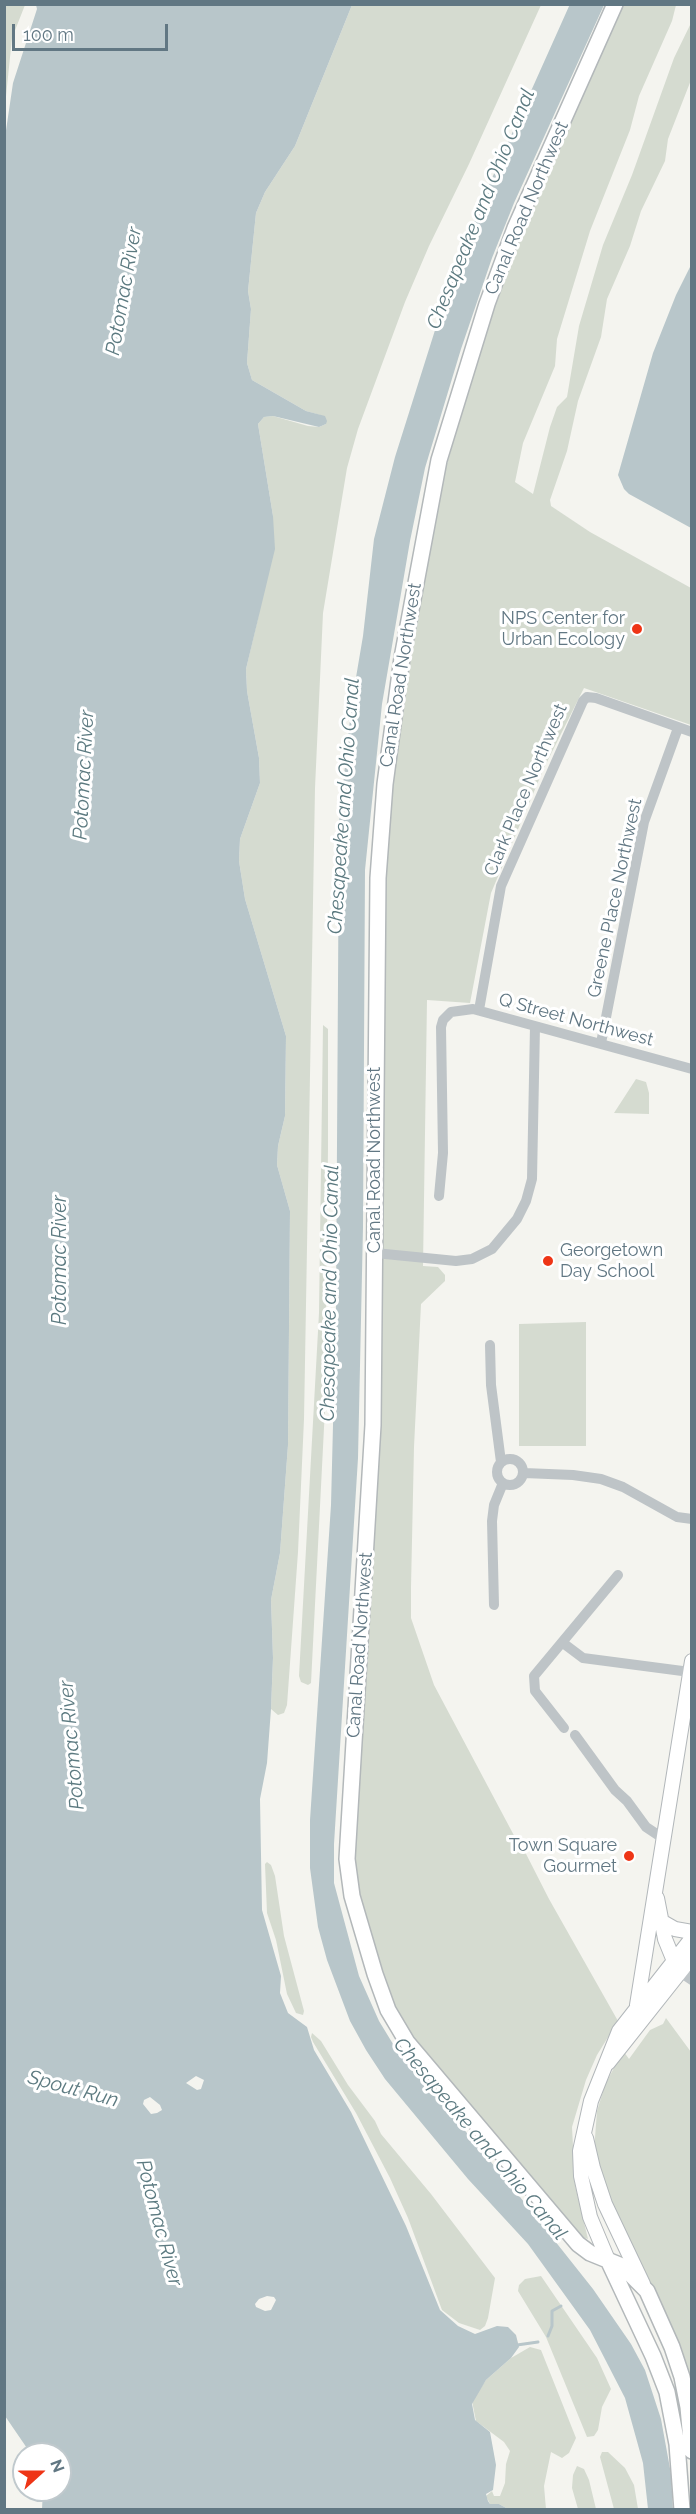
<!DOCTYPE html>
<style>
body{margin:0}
#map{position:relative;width:696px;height:2514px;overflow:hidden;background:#f4f4ef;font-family:Raleway,sans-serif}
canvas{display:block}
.frame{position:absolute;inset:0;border:6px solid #617783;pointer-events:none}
.north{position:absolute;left:12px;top:2442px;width:60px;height:60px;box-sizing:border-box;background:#fff;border:2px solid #c0c9cd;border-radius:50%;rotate:69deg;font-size:16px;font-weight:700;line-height:24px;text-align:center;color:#617783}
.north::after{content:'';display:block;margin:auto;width:21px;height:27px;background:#ee3516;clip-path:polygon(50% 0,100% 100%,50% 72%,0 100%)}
.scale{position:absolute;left:12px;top:24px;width:156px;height:27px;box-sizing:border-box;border:3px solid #617783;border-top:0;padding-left:8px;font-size:18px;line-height:21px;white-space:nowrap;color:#617783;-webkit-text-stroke:4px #fff;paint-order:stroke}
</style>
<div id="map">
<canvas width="696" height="2514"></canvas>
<div class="frame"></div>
<div class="north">N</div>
<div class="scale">100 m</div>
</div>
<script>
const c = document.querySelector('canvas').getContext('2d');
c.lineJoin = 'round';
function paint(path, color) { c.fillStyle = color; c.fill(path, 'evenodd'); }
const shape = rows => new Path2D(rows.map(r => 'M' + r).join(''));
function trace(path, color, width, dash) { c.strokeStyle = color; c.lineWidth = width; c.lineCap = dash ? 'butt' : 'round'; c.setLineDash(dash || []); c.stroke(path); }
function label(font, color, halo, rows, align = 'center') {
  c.font = font + ' Raleway,sans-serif'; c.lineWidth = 6; c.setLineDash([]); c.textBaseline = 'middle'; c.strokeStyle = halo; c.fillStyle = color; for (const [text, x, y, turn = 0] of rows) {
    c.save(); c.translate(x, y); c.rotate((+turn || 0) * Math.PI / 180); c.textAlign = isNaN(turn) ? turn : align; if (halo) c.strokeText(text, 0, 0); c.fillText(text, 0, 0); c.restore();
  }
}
paint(shape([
 [4,5,25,5,12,38,5,106],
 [352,5,541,5,469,164,429,246,405,302,358,429,347,468,323,613,315,788,304,1419,298,1552,287,1705,284,1713,278,1715,271,1709,273,1658,271,1600,280,1553,288,1445,290,1211,277,1165,278,1146,285,1116,286,1036,245,899,239,861,240,839,260,783,259,758,247,691,246,669,258,618,273,516,258,424,264,417,273,416,308,426,319,427,326,424,320,415,306,411,252,380,247,363,251,309,248,291,256,213,265,192,295,146],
 [622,5,676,5,672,21,639,96,630,130,590,231,557,339,555,366,523,443,515,482,533,494,550,427,557,407,567,397,579,326,603,245,632,175,674,58,691,23,691,80,668,139,665,161,641,211,630,246,607,299,601,337,578,401,567,451,550,500,551,506,590,532,691,588,691,725,584,688,544,768,491,893,470,1003,427,1000,423,1266,438,1267,445,1275,445,1281,421,1304,414,1447,411,1587,411,1618,434,1685,518,1843,522,1846,549,1899,618,2021,597,2055,586,2080,572,2127,575,2185,588,2239,578,2236,404,2028,382,1979,357,1891,353,1871,382,890,394,756,419,599,443,478,488,319,515,248],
 [323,1025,328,1029,328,1148,325,1408,311,1683,308,1685,301,1682,299,1676,319,1313],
 [636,1079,646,1082,649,1093,649,1114,614,1113],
 [586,1322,586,1446,519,1446,519,1324],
 [267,1862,271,1865,275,1876,284,1936,304,2011,303,2015,296,2013,287,1994,276,1940,267,1913,265,1864],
 [666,2018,691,2052,691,2410,622,2234,594,2151,597,2111,605,2085,617,2062,624,2052,629,2059,650,2030,663,2024],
 [312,2033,321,2041,348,2085,375,2121,381,2134,431,2194,495,2278,488,2318,485,2326,480,2330,459,2323,442,2310,408,2218,390,2178,356,2113,313,2042,311,2037],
 [541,2276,597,2358,611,2389,602,2407,598,2430,594,2436,587,2437,546,2337,518,2291,519,2285,525,2279],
 [530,2347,541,2350,576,2438,569,2453,562,2458,551,2452,544,2486,546,2509,508,2509,499,2504,490,2504,486,2496,492,2491,494,2496,500,2496,505,2483,506,2464,510,2451,504,2442,476,2421,472,2401,486,2380,511,2358],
 [602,2452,608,2452,625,2468,634,2485,638,2509,614,2509,600,2457],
 [577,2466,584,2469,589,2480,596,2509,578,2509,572,2488,573,2475]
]), '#d5dbd0');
paint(shape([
 [570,4,604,5,514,203,492,258,461,349,425,468,410,541,382,704,365,870,363,1227,358,1458,334,1844,334,1883,359,1976,379,2021,393,2044,520,2197,593,2289,631,2344,645,2370,661,2419,671,2474,673,2510,648,2509,643,2463,625,2398,590,2330,528,2244,468,2179,385,2079,366,2050,350,2021,327,1960,318,1927,310,1868,310,1820,331,1505,336,1305,339,822,352,701,363,636,374,539,395,457,448,289,488,187],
 [36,5,352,5,295,146,265,192,256,213,248,291,251,309,247,363,252,380,306,411,325,416,327,421,326,424,319,427,273,416,264,417,258,424,273,516,275,549,246,669,247,691,259,758,260,783,240,839,239,861,245,899,286,1036,285,1116,278,1146,277,1165,290,1211,288,1445,280,1553,271,1600,273,1658,271,1709,267,1763,260,1799,262,1910,281,1976,280,1993,288,2013,307,2027,314,2050,351,2112,406,2226,440,2310,458,2326,475,2334,497,2326,508,2327,516,2335,519,2347,511,2358,486,2380,472,2404,475,2420,490,2432,496,2465,493,2490,486,2494,488,2501,490,2504,499,2504,508,2509,42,2509,43,2490,60,2490,60,2454,31,2454,5,2416,4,144,13,83,37,9],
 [196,2076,204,2080,201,2089,197,2090,186,2083],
 [150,2097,160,2105,162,2110,157,2113,151,2114,143,2104,144,2100],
 [267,2296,274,2297,276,2300,271,2310,265,2311,256,2307,255,2304,259,2299],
 [691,265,692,528,691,528,629,494,624,489,618,475,653,353,676,295]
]), '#b8c6ca');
trace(shape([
 [548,2336,552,2326,552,2311,561,2306],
 [517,2345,538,2342]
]), '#b8c6ca', 3);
const major = shape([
 [657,1898,665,1939,676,1966],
 [661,1921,675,1929,692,1932],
 [637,2005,692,1661],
 [608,2063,692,1957],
 [586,2138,593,2168,605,2204,643,2284],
 [608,2260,590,2217,581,2176,580,2151,591,2101,619,2031,692,1938]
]);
const highway = shape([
 [615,4,515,228,487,304,439,460,402,658,385,784,378,878,373,1425,347,1859,352,1896,375,1974,388,2010,407,2042,578,2244,590,2253,622,2266,647,2291,672,2347,682,2377,688,2407,692,2451],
 [608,2260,653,2356,667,2392,677,2444,682,2510]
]);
trace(major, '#b2b7ba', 16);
trace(highway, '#b3b8ba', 18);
trace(shape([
 [479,1010,501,886,583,701,587,697,596,698,692,732],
 [601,1043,644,822,678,728],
 [439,1196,443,1153,441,1027,443,1020,451,1012,473,1009,692,1069],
 [375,1253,456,1261,472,1259,492,1249,517,1219,526,1201,532,1179,535,1026],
 [490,1345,491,1385,501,1462],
 '497 1472a13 13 0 1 1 26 0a13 13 0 1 1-26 0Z',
 [524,1473,573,1475,601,1479,623,1487,677,1517,692,1519],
 [494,1605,492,1521,494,1505,503,1483],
 [563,1643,583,1658,690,1672],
 [564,1728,535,1691,534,1676,618,1575],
 [575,1735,615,1790,627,1801,646,1827,664,1839],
 [680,1972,692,1980]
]), '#bec4c7', 10);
trace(major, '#fff', 14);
trace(highway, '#fff', 15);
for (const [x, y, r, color] of [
 [637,629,6,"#ee3516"],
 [548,1261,6,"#ee3516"],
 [629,1856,6,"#ee3516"]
]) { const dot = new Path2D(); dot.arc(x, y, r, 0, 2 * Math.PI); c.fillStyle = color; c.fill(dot); trace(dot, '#fff', 2); }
label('18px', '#617783', '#fff', [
 ["Canal Road Northwest",527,208,-67],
 ["Canal Road Northwest",401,675,-81],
 ["Clark Place Northwest",526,790,-67],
 ["Greene Place Northwest",615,898,-78],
 ["Q Street Northwest",576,1020,15],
 ["Canal Road Northwest",375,1160,-90],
 ["Canal Road Northwest",360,1645,-86]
]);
label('18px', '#617783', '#fff', [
 ["NPS Center for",625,619],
 ["Urban Ecology",625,640],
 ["Georgetown",560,1251,"left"],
 ["Day School",560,1272,"left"],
 ["Town Square",617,1846],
 ["Gourmet",617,1867]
], 'right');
label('italic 20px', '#5c7a80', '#fff', [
 ["Chesapeake and Ohio Canal",481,209,-68],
 ["Potomac River",124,291,-80],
 ["Potomac River",84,775,-87],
 ["Chesapeake and Ohio Canal",344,806,-86],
 ["Potomac River",60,1260,-90],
 ["Chesapeake and Ohio Canal",330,1293,-89],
 ["Potomac River",72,1745,-95],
 ["Spout Run",73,2089,15],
 ["Chesapeake and Ohio Canal",480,2139,50],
 ["Potomac River",159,2223,75]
]);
</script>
